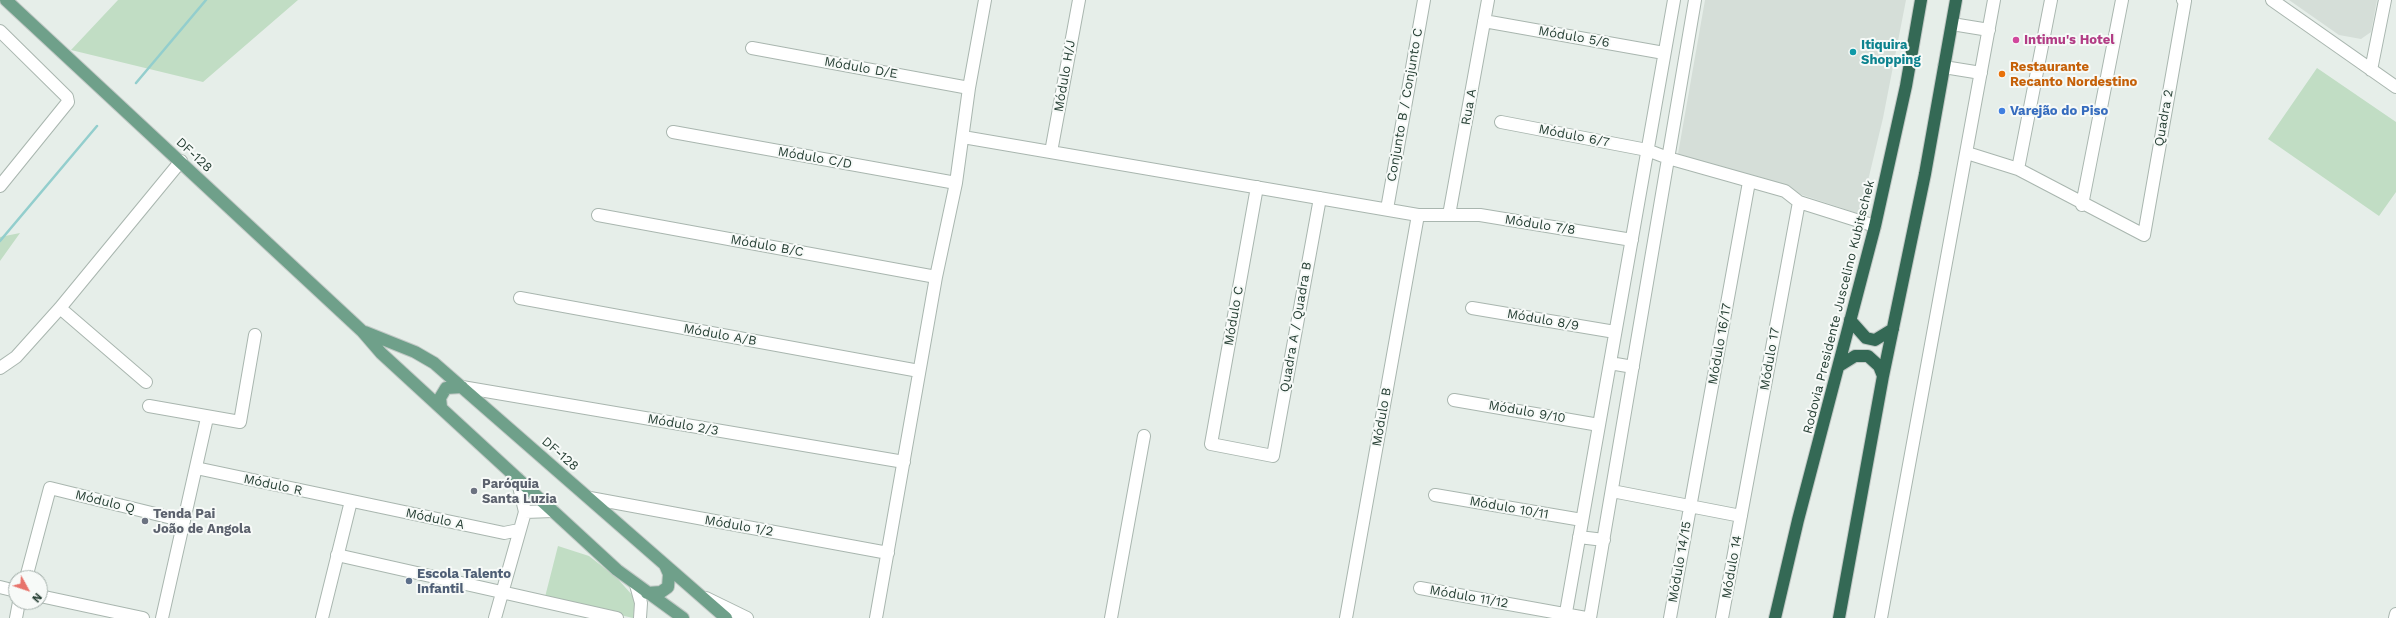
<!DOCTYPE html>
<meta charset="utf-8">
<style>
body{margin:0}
#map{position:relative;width:2396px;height:618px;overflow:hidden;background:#e6eee9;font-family:"Work Sans",sans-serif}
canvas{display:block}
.north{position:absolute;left:8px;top:570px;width:40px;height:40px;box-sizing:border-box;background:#f7faf8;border:1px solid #a3afaa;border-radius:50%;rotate:130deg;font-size:11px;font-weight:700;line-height:16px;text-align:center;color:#263f34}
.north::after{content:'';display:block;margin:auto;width:14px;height:18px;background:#e7736b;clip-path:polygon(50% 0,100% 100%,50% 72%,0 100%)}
</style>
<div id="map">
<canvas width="2396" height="618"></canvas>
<div class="north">N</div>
</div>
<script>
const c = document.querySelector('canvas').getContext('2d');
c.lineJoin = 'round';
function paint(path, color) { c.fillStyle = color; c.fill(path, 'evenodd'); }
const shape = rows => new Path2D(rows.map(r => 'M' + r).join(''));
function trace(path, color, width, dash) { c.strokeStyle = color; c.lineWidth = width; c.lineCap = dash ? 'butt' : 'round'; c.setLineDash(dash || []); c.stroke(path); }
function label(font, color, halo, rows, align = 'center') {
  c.font = font + ' "Work Sans",sans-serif'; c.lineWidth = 4; c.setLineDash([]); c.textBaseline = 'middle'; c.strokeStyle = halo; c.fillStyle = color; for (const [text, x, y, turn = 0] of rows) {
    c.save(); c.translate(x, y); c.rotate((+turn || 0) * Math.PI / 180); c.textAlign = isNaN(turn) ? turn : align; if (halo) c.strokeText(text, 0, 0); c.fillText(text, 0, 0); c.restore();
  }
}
paint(shape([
 [1705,0,1906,0,1883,118,1860,214,1678,154],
 [2289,0,2377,0,2371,32,2361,39,2339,35]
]), '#d5ded8');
paint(shape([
 [118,0,298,0,203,82,71,50],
 [2317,68,2396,122,2396,192,2379,216,2268,139],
 [20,233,0,261,0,237],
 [558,546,589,556,616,577,633,596,635,604,633,618,545,597]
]), '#c1ddc4');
trace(shape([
 [136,83,206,0],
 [0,241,97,126]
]), '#93cecd', 2.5);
const minor = shape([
 [2272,0,2396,87],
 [1484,21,1664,53],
 [1952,24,1989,30],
 [0,31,67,97,68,102,0,186],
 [752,48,969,88],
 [1944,67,1981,73],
 [2371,70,2385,0],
 [1501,122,1647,150,1668,158,1785,191,1799,202,1875,226],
 [673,132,956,183],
 [963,137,1418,215,1480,215,1632,240],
 [1051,152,1079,0],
 [1967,153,2018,169,2144,235,2185,1,2183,0],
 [2018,169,2051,0],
 [1257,187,1211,444,1273,456,1320,198],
 [2082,205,2122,0],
 [1387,209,1424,0],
 [598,215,936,277],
 [1449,215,1488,0],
 [520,298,919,371],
 [60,308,146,382],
 [1472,308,1615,332],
 [1610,363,1633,367],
 [0,368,16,357,60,308,181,161],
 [462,387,904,462],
 [1454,400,1599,425],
 [149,406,240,422,255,335],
 [196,468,504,533,519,530],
 [1612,491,1741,516],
 [1435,495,1582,520],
 [590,498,888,553],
 [525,512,553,511],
 [1579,537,1604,540],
 [337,555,617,618],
 [26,578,50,488,184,521],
 [636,585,641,603,640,618],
 [0,587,16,591],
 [1420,588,1586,618],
 [40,596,143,618],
 [706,598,747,618],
 [16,618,19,602],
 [162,618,207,418],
 [322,618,351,501],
 [495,618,525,512,517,478],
 [876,618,936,277,956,183,969,88,985,0],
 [1111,618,1144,436],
 [1346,618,1418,215],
 [1565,618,1674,0],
 [1590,618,1695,0],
 [1670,618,1749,182],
 [1722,618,1799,202],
 [1881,618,1994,0],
 [2395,618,2396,614]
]);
const major = shape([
 [6,0,362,331,381,353,617,570,683,618],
 [365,332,415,352,434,363,726,618],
 [441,407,440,398,446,388,462,387],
 [647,593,661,592,668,587,669,574,665,565]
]);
const highway = shape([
 [1850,320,1866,338,1875,340,1893,329],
 [1839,366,1855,356,1868,356,1879,366,1883,376],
 [1775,618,1798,520,1875,226,1906,86,1921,0],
 [1839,618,1883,376,1925,174,1956,0]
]);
trace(minor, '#a9b6af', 14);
trace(major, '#c2c9c6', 14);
trace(highway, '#c2c9c6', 14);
trace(minor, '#fff', 12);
trace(major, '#6fa08a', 12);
trace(highway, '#346955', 12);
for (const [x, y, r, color] of [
 [2016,40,4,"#d1479c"],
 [1853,52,4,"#0f9aa8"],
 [2002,74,4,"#e8710a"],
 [2002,111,4,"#3f7fe0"],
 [474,491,4,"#6b7280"],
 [145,521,4,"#6b7280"],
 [409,581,4,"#5c6f8a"]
]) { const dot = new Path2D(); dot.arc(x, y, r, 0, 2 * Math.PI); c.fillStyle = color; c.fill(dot); trace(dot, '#f7faf8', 1.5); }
label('13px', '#263f34', '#f7faf8', [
 ["Módulo 5/6",1574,37,10],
 ["Módulo D/E",861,68,10],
 ["Módulo H/J",1065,76,-80],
 ["Conjunto B / Conjunto C",1405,105,-80],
 ["Rua A",1469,107,-80],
 ["Quadra 2",2164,118,-80],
 ["Módulo 6/7",1574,136,11],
 ["DF-128",194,155,43],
 ["Módulo C/D",815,158,10],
 ["Módulo 7/8",1540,225,9],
 ["Módulo B/C",767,246,10],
 ["Rodovia Presidente Juscelino Kubitschek",1839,307,-76],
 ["Módulo C",1234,316,-80],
 ["Módulo 8/9",1543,320,10],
 ["Quadra A / Quadra B",1296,327,-80],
 ["Módulo A/B",720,335,10],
 ["Módulo 16/17",1720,344,-80],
 ["Módulo 17",1770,359,-80],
 ["Módulo 9/10",1527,412,10],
 ["Módulo B",1382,417,-80],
 ["Módulo 2/3",683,425,10],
 ["DF-128",560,454,41],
 ["Módulo R",273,485,12],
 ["Módulo Q",105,502,14],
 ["Módulo 10/11",1509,508,10],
 ["Módulo A",435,519,12],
 ["Módulo 1/2",739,526,10],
 ["Módulo 14/15",1680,562,-80],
 ["Módulo 14",1732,567,-80],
 ["Módulo 11/12",1469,597,10]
]);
label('bold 13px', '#b23c85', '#f7faf8', [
 ["Intimu's Hotel",2024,40]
], 'left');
label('bold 13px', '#0d838f', '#f7faf8', [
 ["Itiquira",1861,45],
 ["Shopping",1861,60]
], 'left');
label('bold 13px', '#c56008', '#f7faf8', [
 ["Restaurante",2010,67],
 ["Recanto Nordestino",2010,82]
], 'left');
label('bold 13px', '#366cbe', '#f7faf8', [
 ["Varejão do Piso",2010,111]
], 'left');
label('bold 13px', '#5b616d', '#f7faf8', [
 ["Paróquia",482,484],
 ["Santa Luzia",482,499],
 ["Tenda Pai",153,514],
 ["João de Angola",153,529]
], 'left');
label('bold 13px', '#4e5e75', '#f7faf8', [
 ["Escola Talento",417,574],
 ["Infantil",417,589]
], 'left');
</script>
